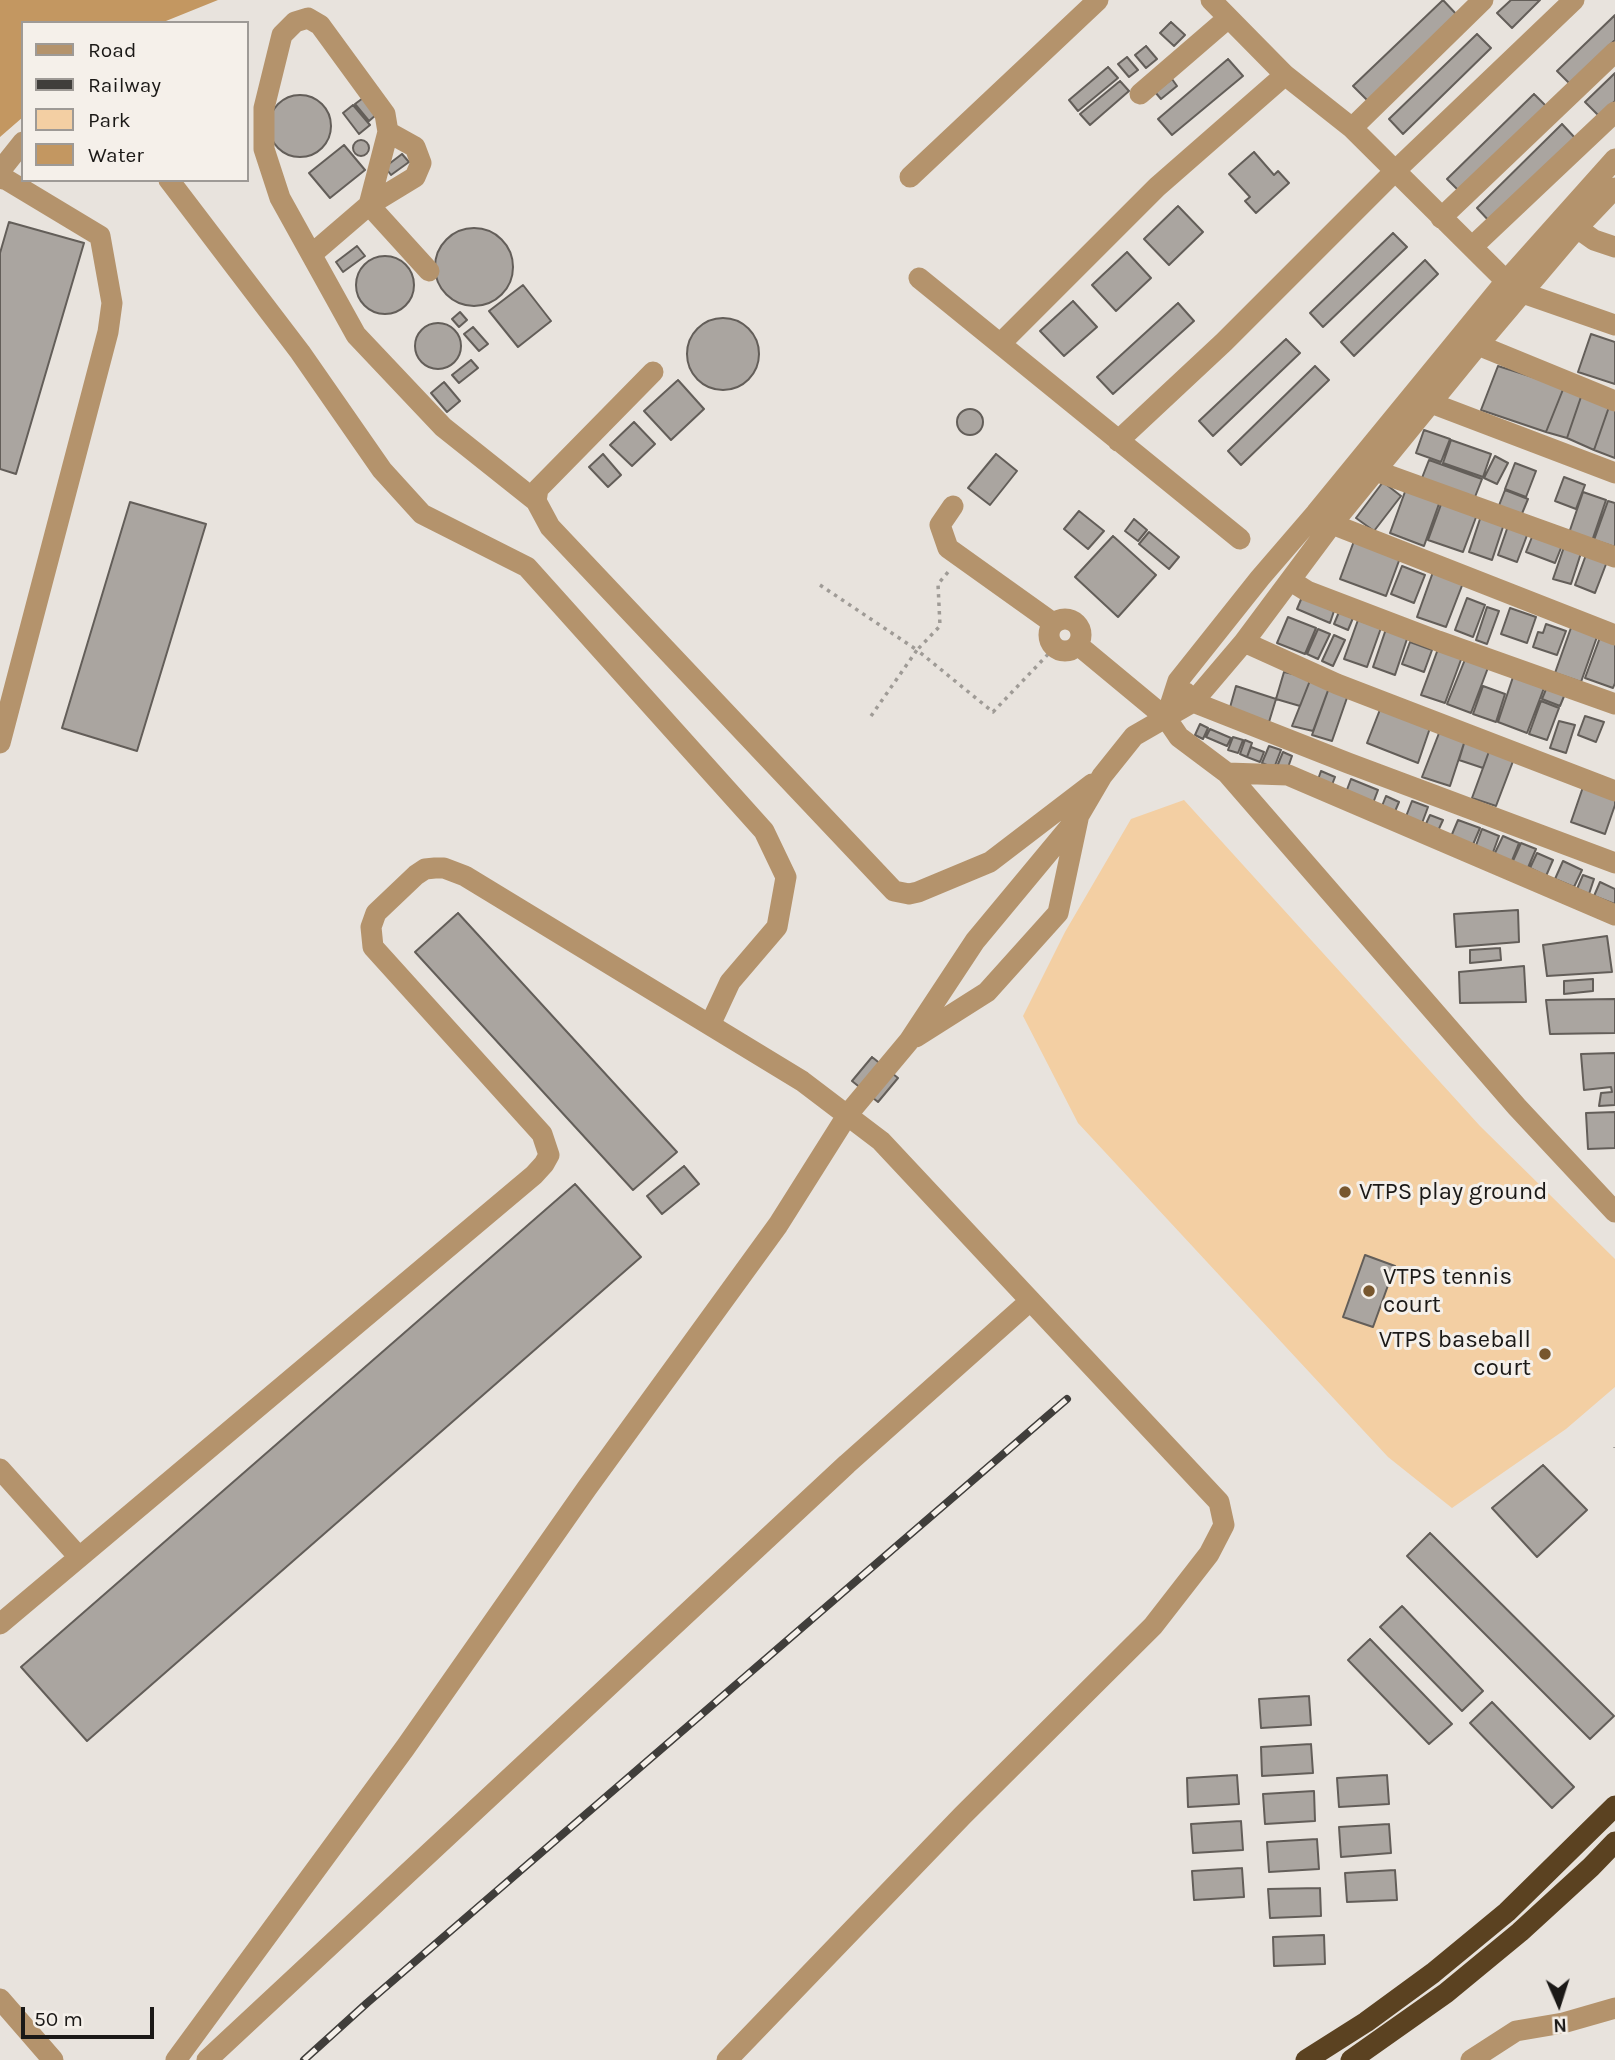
<!DOCTYPE html>
<style>
body{margin:0}
#map{position:relative;width:1615px;height:2060px;overflow:hidden;background:#e8e3dd;font-family:Karla,sans-serif}
canvas{display:block}
.legend{position:absolute;left:21px;top:21px;width:228px;height:161px;box-sizing:border-box;background:#f5f0ea;border:2px solid #9e9a96;margin:0;padding:9px 12px;list-style:none;font-size:21px;color:#1b1917}
.legend li{display:flex;align-items:center;gap:14px;height:35px}
.legend b{width:35px;border:2px solid #9e9a96}
.north{position:absolute;left:1524px;top:1969px;width:70px;height:70px;-webkit-text-stroke:5px #f5f0ea;paint-order:stroke;rotate:177deg;font-size:19px;font-weight:700;line-height:28px;text-align:center;color:#1b1917}
.north::after{content:'';display:block;margin:auto;width:24px;height:32px;background:#1b1917;clip-path:polygon(50% 0,100% 100%,50% 72%,0 100%)}
.scale{position:absolute;left:21px;top:2007px;width:133px;height:32px;box-sizing:border-box;border:4px solid #1b1917;border-top:0;padding-left:9px;font-size:21px;line-height:24px;white-space:nowrap;color:#1b1917;-webkit-text-stroke:5px #f5f0ea;paint-order:stroke}
</style>
<div id="map">
<canvas width="1615" height="2060"></canvas>
<ul class="legend">
<li><b style="height:9px;background:#b4936c"></b>Road</li>
<li><b style="height:9px;background:#403e3b"></b>Railway</li>
<li><b style="height:19px;background:#f3cfa3"></b>Park</li>
<li><b style="height:19px;background:#c39761"></b>Water</li>
</ul>
<div class="north">N</div>
<div class="scale">50 m</div>
</div>
<script>
const c = document.querySelector('canvas').getContext('2d');
c.lineJoin = 'round';
function paint(path, color) { c.fillStyle = color; c.fill(path, 'evenodd'); }
const shape = rows => new Path2D(rows.map(r => 'M' + r).join(''));
function trace(path, color, width, dash) { c.strokeStyle = color; c.lineWidth = width; c.lineCap = dash ? 'butt' : 'round'; c.setLineDash(dash || []); c.stroke(path); }
function label(font, color, halo, rows, align = 'center') {
  c.font = font + ' Karla,sans-serif'; c.lineWidth = 6; c.setLineDash([]); c.textBaseline = 'middle'; c.strokeStyle = halo; c.fillStyle = color; for (const [text, x, y, turn = 0] of rows) {
    c.save(); c.translate(x, y); c.rotate((+turn || 0) * Math.PI / 180); c.textAlign = isNaN(turn) ? turn : align; if (halo) c.strokeText(text, 0, 0); c.fillText(text, 0, 0); c.restore();
  }
}
paint(shape([
 [1184,800,1480,1126,1615,1259,1615,1387,1566,1429,1452,1508,1388,1457,1078,1123,1023,1016,1065,932,1131,819]
]), '#f3cfa3');
paint(shape([
 [0,0,218,0,161,23,23,23,23,117,0,137]
]), '#c39761');
const building = shape([
 [1443,0,1457,15,1368,101,1353,86,1443,0],
 [1511,0,1540,0,1512,28,1497,13,1511,0],
 [1615,15,1615,40,1570,84,1557,71,1615,15],
 [1171,22,1185,35,1174,46,1160,33,1171,22],
 [1477,34,1491,48,1403,134,1389,119,1477,34],
 [1146,46,1157,59,1146,68,1135,55,1146,46],
 [1127,57,1138,70,1129,77,1118,64,1127,57],
 [1228,59,1243,76,1172,135,1158,119,1228,59],
 [1108,67,1118,78,1078,111,1069,100,1108,67],
 [1615,73,1615,101,1599,116,1585,102,1615,73],
 [1172,79,1177,86,1161,99,1155,92,1172,79],
 [1120,81,1129,91,1090,125,1080,114,1120,81],
 [1534,94,1548,108,1461,193,1447,179,1534,94],
 '269 126a31 31 0 1 1 62 0a31 31 0 1 1-62 0Z',
 [363,98,377,114,369,121,355,104,363,98],
 [353,105,370,125,359,134,343,113,353,105],
 [1562,124,1576,139,1491,223,1477,208,1562,124],
 '353 148a8 8 0 1 1 16 0a8 8 0 1 1-16 0Z',
 [344,145,365,170,330,198,309,173,344,145],
 [1254,152,1274,175,1278,171,1289,183,1256,213,1245,201,1250,197,1229,174,1254,152],
 [402,154,409,162,391,175,385,167,402,154],
 [1178,206,1203,232,1169,265,1144,239,1178,206],
 [9,222,84,243,16,474,0,469,0,253,9,222],
 '435 267a39 39 0 1 1 78 0a39 39 0 1 1-78 0Z',
 [1393,233,1407,247,1323,327,1310,313,1393,233],
 [357,246,365,256,343,272,336,262,357,246],
 [1127,252,1151,278,1116,311,1092,285,1127,252],
 '356 285a29 29 0 1 1 58 0a29 29 0 1 1-58 0Z',
 [1425,260,1438,274,1354,356,1341,342,1425,260],
 [523,285,551,321,518,347,489,311,523,285],
 [1073,301,1097,327,1064,356,1040,331,1073,301],
 [1178,303,1194,321,1113,394,1097,377,1178,303],
 [460,312,467,320,459,327,452,319,460,312],
 '687 354a36 36 0 1 1 72 0a36 36 0 1 1-72 0Z',
 '415 346a23 23 0 1 1 46 0a23 23 0 1 1-46 0Z',
 [473,327,488,344,479,351,464,334,473,327],
 [1591,334,1615,342,1615,384,1578,372,1591,334],
 [1286,339,1300,353,1213,436,1199,421,1286,339],
 [471,360,478,368,459,383,452,375,471,360],
 [1315,366,1329,380,1241,465,1228,451,1315,366],
 [1498,366,1564,387,1546,432,1481,410,1498,366],
 [678,380,704,409,671,440,644,411,678,380],
 [444,382,460,401,447,412,431,393,444,382],
 [1564,387,1582,394,1567,438,1546,432,1564,387],
 [1582,394,1610,404,1594,450,1567,438,1582,394],
 [1610,404,1615,406,1615,458,1594,450,1610,404],
 '957 422a13 13 0 1 1 26 0a13 13 0 1 1-26 0Z',
 [634,422,655,444,632,466,610,445,634,422],
 [1424,430,1450,439,1441,462,1416,453,1424,430],
 [1451,440,1491,454,1483,477,1443,463,1451,440],
 [603,454,621,475,608,487,589,467,603,454],
 [996,454,1017,471,990,505,968,488,996,454],
 [1495,456,1508,463,1497,484,1484,478,1495,456],
 [1429,460,1482,479,1473,502,1420,483,1429,460],
 [1515,463,1536,471,1526,497,1505,489,1515,463],
 [1564,477,1585,485,1576,509,1555,501,1564,477],
 [1383,482,1401,496,1374,531,1356,518,1383,482],
 [1406,489,1440,501,1424,546,1390,533,1406,489],
 [1505,490,1528,499,1521,516,1498,508,1505,490],
 [1583,492,1606,500,1592,541,1569,533,1583,492],
 [1443,499,1478,512,1463,552,1428,540,1443,499],
 [1608,501,1615,503,1615,547,1594,540,1608,501],
 [130,502,206,524,137,751,62,728,130,502],
 [1079,511,1104,531,1088,549,1064,529,1079,511],
 [1482,513,1505,521,1492,560,1469,552,1482,513],
 [1134,519,1147,530,1138,541,1125,531,1134,519],
 [1509,523,1529,530,1517,562,1498,555,1509,523],
 [1149,532,1179,557,1169,569,1139,544,1149,532],
 [1534,532,1563,543,1555,563,1526,552,1534,532],
 [1113,536,1156,575,1118,617,1075,577,1113,536],
 [1354,541,1400,558,1386,596,1340,579,1354,541],
 [1565,544,1582,550,1571,584,1553,579,1565,544],
 [1587,552,1608,559,1595,593,1575,585,1587,552],
 [1402,566,1425,575,1414,603,1391,594,1402,566],
 [1433,572,1463,583,1446,627,1417,617,1433,572],
 [1302,597,1334,611,1330,623,1297,609,1302,597],
 [1467,598,1485,605,1473,637,1455,630,1467,598],
 [1487,607,1499,611,1487,644,1476,640,1487,607],
 [1510,608,1536,617,1527,643,1501,634,1510,608],
 [1339,612,1353,618,1348,630,1334,624,1339,612],
 [1288,617,1316,628,1305,654,1277,643,1288,617],
 [1358,620,1381,628,1367,667,1344,659,1358,620],
 [1546,624,1566,631,1557,655,1533,647,1538,632,1543,633,1546,624],
 [1572,625,1598,634,1581,682,1555,673,1572,625],
 [1318,629,1330,634,1318,659,1307,654,1318,629],
 [1386,629,1408,636,1395,675,1373,667,1386,629],
 [1602,632,1615,637,1615,683,1613,688,1585,678,1602,632],
 [1334,635,1345,640,1333,666,1322,661,1334,635],
 [1410,642,1432,650,1424,672,1402,664,1410,642],
 [1438,649,1462,657,1445,703,1421,695,1438,649],
 [1466,657,1489,665,1471,713,1447,704,1466,657],
 [1284,672,1311,678,1300,706,1276,699,1284,672],
 [1513,677,1544,688,1527,733,1498,722,1513,677],
 [1311,678,1330,685,1313,731,1292,726,1311,678],
 [1549,682,1567,689,1560,706,1542,699,1549,682],
 [1330,685,1349,692,1332,741,1312,735,1330,685],
 [1236,686,1276,699,1269,722,1229,711,1236,686],
 [1483,686,1505,694,1496,722,1473,714,1483,686],
 [1541,701,1559,708,1547,740,1529,734,1541,701],
 [1381,707,1431,725,1418,763,1367,743,1381,707],
 [1585,716,1604,722,1596,742,1578,735,1585,716],
 [1559,721,1575,725,1566,753,1550,748,1559,721],
 [1200,724,1208,728,1203,739,1195,735,1200,724],
 [1441,728,1466,737,1450,786,1422,777,1441,728],
 [1210,729,1231,738,1227,746,1206,737,1210,729],
 [1233,737,1243,740,1238,753,1228,750,1233,737],
 [1466,737,1491,746,1483,768,1459,760,1466,737],
 [1245,740,1252,743,1247,757,1240,754,1245,740],
 [1269,746,1281,750,1274,768,1262,763,1269,746],
 [1491,746,1515,756,1496,806,1472,798,1491,746],
 [1251,747,1264,752,1260,762,1247,757,1251,747],
 [1283,752,1292,756,1286,773,1276,769,1283,752],
 [1321,771,1335,777,1330,790,1316,785,1321,771],
 [1351,779,1378,790,1372,806,1345,795,1351,779],
 [1583,787,1615,798,1615,805,1605,834,1571,822,1583,787],
 [1386,796,1399,802,1393,816,1380,811,1386,796],
 [1412,801,1428,807,1421,826,1405,819,1412,801],
 [1430,815,1443,820,1437,833,1424,828,1430,815],
 [1458,820,1480,828,1472,847,1450,839,1458,820],
 [1482,829,1499,836,1492,855,1475,848,1482,829],
 [1503,836,1519,843,1511,863,1494,855,1503,836],
 [1521,843,1536,849,1527,870,1512,863,1521,843],
 [1537,853,1553,860,1546,876,1530,868,1537,853],
 [1563,861,1582,870,1574,887,1555,879,1563,861],
 [1583,875,1594,879,1589,894,1577,889,1583,875],
 [1600,882,1615,889,1615,904,1594,896,1600,882],
 [1518,910,1519,942,1456,947,1454,914,1518,910],
 [458,913,677,1152,633,1190,415,952,458,913],
 [1607,936,1612,972,1547,976,1543,945,1607,936],
 [1500,948,1501,960,1470,963,1470,950,1500,948],
 [1524,966,1526,1002,1460,1003,1459,972,1524,966],
 [1593,979,1593,991,1564,994,1564,981,1593,979],
 [1615,999,1615,1033,1550,1034,1546,1000,1615,999],
 [1615,1053,1615,1105,1599,1106,1601,1093,1612,1092,1611,1087,1584,1090,1581,1054,1615,1053],
 [872,1057,898,1078,878,1102,852,1081,872,1057],
 [1615,1112,1615,1148,1588,1149,1586,1113,1615,1112],
 [684,1166,699,1184,662,1214,647,1196,684,1166],
 [575,1184,641,1257,87,1741,21,1667,575,1184],
 [1365,1255,1395,1266,1373,1327,1343,1317,1365,1255],
 [1543,1465,1587,1510,1537,1557,1492,1508,1543,1465],
 [1430,1533,1614,1716,1590,1739,1407,1556,1430,1533],
 [1402,1606,1483,1691,1462,1711,1380,1627,1402,1606],
 [1370,1639,1452,1724,1429,1744,1348,1660,1370,1639],
 [1309,1696,1311,1725,1261,1728,1259,1699,1309,1696],
 [1492,1702,1574,1787,1552,1808,1470,1723,1492,1702],
 [1311,1744,1313,1773,1262,1776,1261,1747,1311,1744],
 [1237,1775,1239,1804,1188,1807,1187,1778,1237,1775],
 [1387,1775,1389,1804,1339,1807,1337,1778,1387,1775],
 [1314,1791,1315,1821,1265,1824,1263,1794,1314,1791],
 [1241,1821,1243,1850,1193,1853,1191,1824,1241,1821],
 [1389,1824,1391,1853,1341,1857,1339,1827,1389,1824],
 [1317,1839,1319,1869,1269,1872,1267,1842,1317,1839],
 [1242,1868,1244,1897,1194,1900,1192,1871,1242,1868],
 [1395,1870,1397,1900,1347,1902,1345,1873,1395,1870],
 [1320,1888,1321,1916,1270,1918,1268,1889,1320,1888],
 [1324,1935,1325,1964,1274,1966,1273,1937,1324,1935]
]);
paint(building, '#aaa5a0');
trace(building, '#635e59', 2);
trace(shape([
 [820,585,917,650,940,626,938,584,949,571],
 [871,716,917,650,993,712,1055,647],
 [1615,1447,1615,1448]
]), '#9f9b96', 3.5, [3.5, 5]);
trace(shape([
 [1211,0,1285,75,1352,128,1506,281,1523,293,1615,325],
 [1140,94,1227,19],
 [1352,128,1483,0],
 [0,171,23,142],
 [910,177,1098,0],
 [0,178,7,180,100,236,112,303,108,332,0,743],
 [169,180,300,352,382,470,422,514,527,567,764,831,786,877,777,927,730,982,710,1025],
 [1441,218,1615,52],
 [1577,228,1594,240,1615,247],
 [1472,247,1615,112],
 [312,254,369,205,415,177,421,163,415,147,388,132],
 [429,271,369,205,388,132,385,114,320,25,308,18,295,22,282,35,264,108,264,149,280,198,356,335,443,427,536,501],
 [919,278,1240,539],
 [1000,344,1157,187,1285,75],
 [1478,345,1615,401],
 [653,372,538,489,536,501,550,527,894,891,909,894,918,892,990,862,1092,784],
 [1431,403,1615,473],
 [1118,441,1224,342,1395,171,1574,0],
 [1376,471,1615,557],
 [953,506,940,525,948,548,1053,623],
 [1322,517,1332,524,1615,635],
 [1291,581,1307,591,1438,641,1615,704],
 '1049 635a16 16 0 1 1 32 0a16 16 0 1 1-32 0Z',
 [1244,642,1337,684,1615,791],
 [1078,645,1166,718,1179,737,1227,773,1517,1107,1615,1212],
 [1186,693,1193,702,1348,763,1615,863],
 [1166,718,1178,681,1260,578,1316,513,1506,281,1615,159],
 [1227,773,1288,775,1615,915],
 [916,1037,987,992,1058,913,1078,819],
 [0,1469,79,1557],
 [0,1624,534,1175,544,1164,549,1155,542,1134,373,947,371,927,376,913,416,875,425,869,435,868,444,868,465,876,802,1081,881,1141,1219,1502,1224,1525,1209,1554,1153,1626,963,1815,727,2060],
 [0,1999,53,2060],
 [176,2060,405,1748,587,1488,778,1225,848,1114,909,1041,975,941,1078,817,1102,776,1134,736,1193,702,1244,642,1332,524,1478,345,1577,228,1615,188],
 [207,2060,847,1464,1030,1301],
 [1471,2060,1516,2031,1563,2023,1615,2008]
]), '#b4936c', 21);
trace(shape([
 [1306,2060,1366,2022,1433,1973,1507,1912,1615,1806],
 [1351,2060,1446,1993,1520,1932,1591,1867,1615,1842]
]), '#5b4221', 21);
const rail = shape([
 [304,2060,367,2003,1067,1399]
]);
trace(rail, '#403e3b', 8);
trace(rail, '#f5f0ea', 5, [16]);
for (const [x, y, r, color] of [
 [1345,1192,7,"#78572e"],
 [1369,1291,7,"#78572e"],
 [1545,1354,7,"#78572e"]
]) { const dot = new Path2D(); dot.arc(x, y, r, 0, 2 * Math.PI); c.fillStyle = color; c.fill(dot); trace(dot, '#f5f0ea', 2.5); }
label('24px', '#1b1917', '#f5f0ea', [
 ["VTPS play ground",1359,1192],
 ["VTPS tennis",1383,1277],
 ["court",1383,1305],
 ["VTPS baseball",1531,1340,"right"],
 ["court",1531,1368,"right"]
], 'left');
</script>
